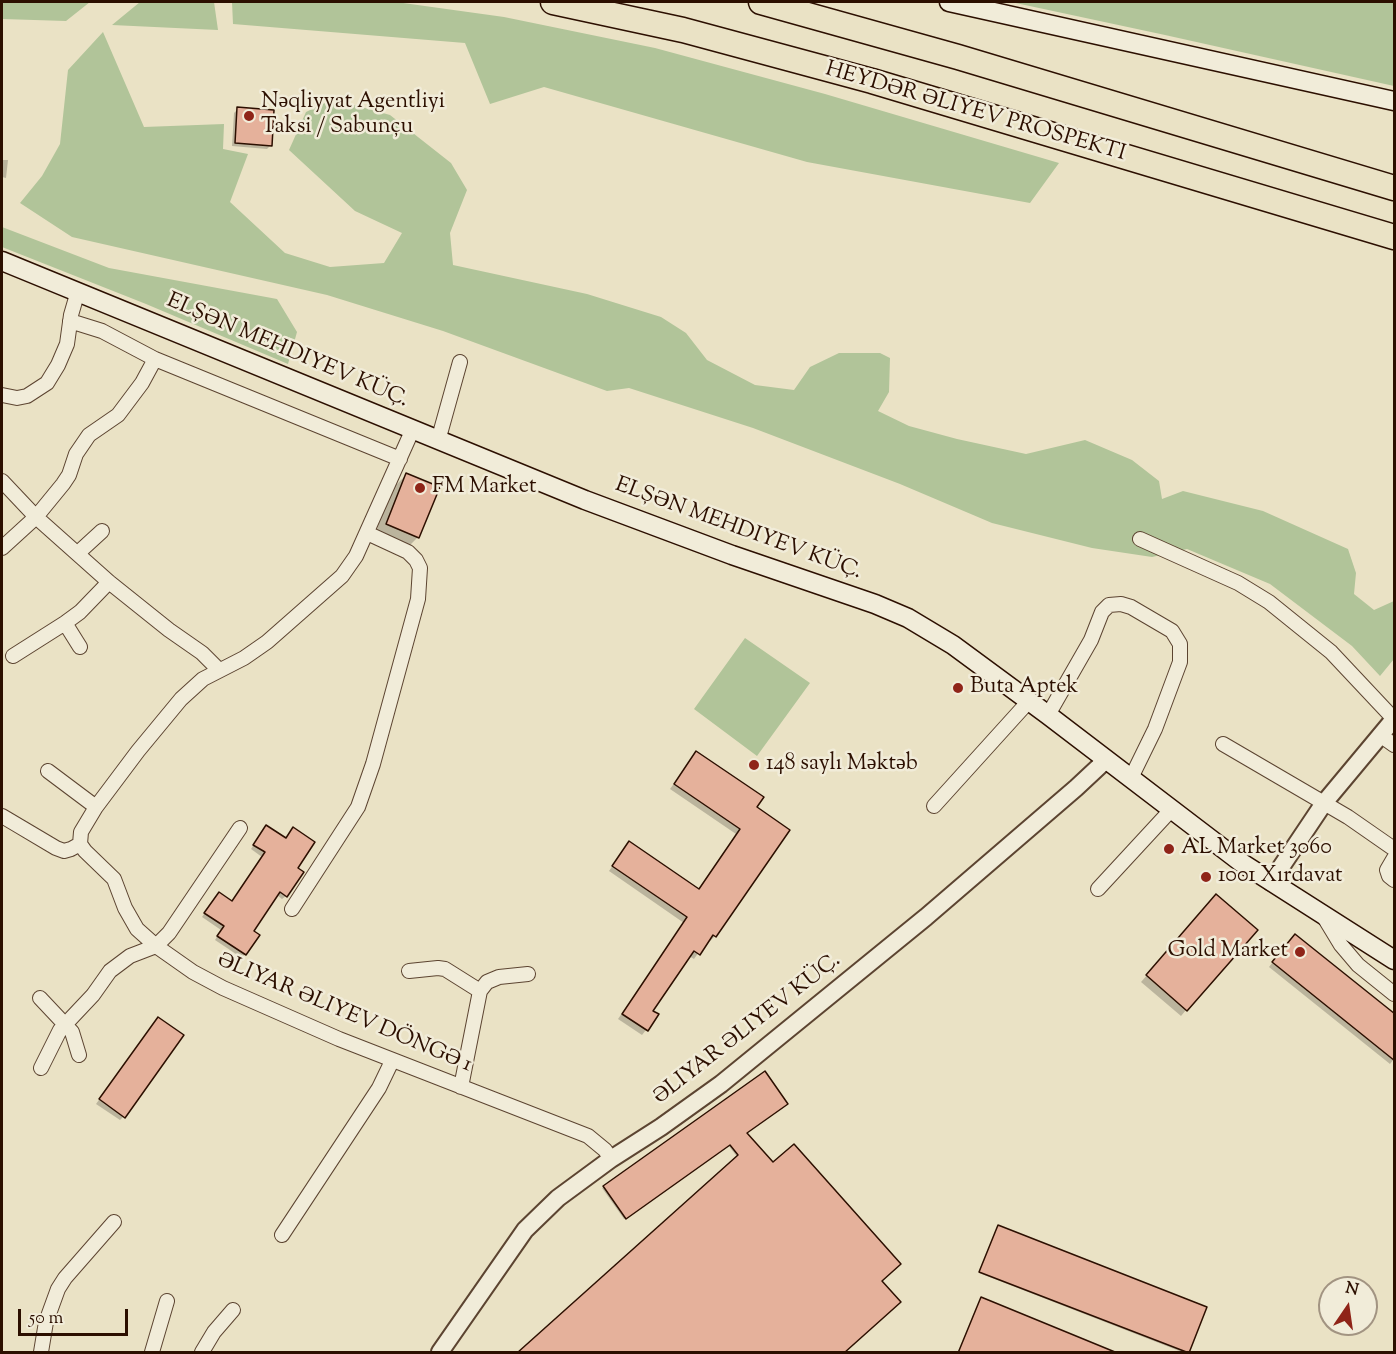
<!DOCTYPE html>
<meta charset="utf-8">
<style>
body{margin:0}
#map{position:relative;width:1396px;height:1354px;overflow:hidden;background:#eae2c5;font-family:"Sorts Mill Goudy",serif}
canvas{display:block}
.frame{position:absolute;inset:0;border:3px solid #2c0f00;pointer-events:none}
.north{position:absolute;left:1318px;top:1276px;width:60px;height:60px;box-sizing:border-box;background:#f1ecd9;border:2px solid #a29482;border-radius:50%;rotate:13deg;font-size:16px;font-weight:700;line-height:24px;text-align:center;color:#2c0f00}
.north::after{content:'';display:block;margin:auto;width:21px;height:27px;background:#8f2418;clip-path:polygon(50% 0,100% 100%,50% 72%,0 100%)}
.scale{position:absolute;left:18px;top:1309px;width:110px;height:27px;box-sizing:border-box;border:3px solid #2c0f00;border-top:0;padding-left:8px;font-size:18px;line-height:21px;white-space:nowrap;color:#2c0f00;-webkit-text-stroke:4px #f1ecd9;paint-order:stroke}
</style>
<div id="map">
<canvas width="1396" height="1354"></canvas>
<div class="frame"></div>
<div class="north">N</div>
<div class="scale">50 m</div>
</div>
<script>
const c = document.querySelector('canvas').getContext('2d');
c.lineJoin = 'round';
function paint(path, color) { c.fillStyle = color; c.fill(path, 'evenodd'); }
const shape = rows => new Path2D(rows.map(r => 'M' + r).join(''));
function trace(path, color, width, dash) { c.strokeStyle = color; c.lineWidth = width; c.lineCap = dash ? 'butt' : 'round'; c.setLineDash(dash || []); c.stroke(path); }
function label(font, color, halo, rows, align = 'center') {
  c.font = font + ' "Sorts Mill Goudy",serif'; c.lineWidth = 5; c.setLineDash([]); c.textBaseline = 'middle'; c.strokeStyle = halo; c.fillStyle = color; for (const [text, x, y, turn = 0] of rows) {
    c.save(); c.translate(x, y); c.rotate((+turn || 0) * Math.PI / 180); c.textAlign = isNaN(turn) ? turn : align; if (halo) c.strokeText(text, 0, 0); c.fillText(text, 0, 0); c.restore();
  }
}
paint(shape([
 [2,2,90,2,66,21,2,19],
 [140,2,214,2,218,30,112,25],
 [232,2,396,2,504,17,655,48,825,94,1059,163,1030,203,807,162,544,87,490,104,465,43,233,24],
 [1011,2,1394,2,1394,86,1165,35],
 [103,32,144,127,224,124,223,149,248,154,230,202,285,253,330,267,384,263,402,233,355,211,289,150,306,112,333,99,390,115,451,163,467,190,450,233,453,265,587,294,661,317,686,333,707,360,755,385,794,390,810,367,839,353,880,353,890,358,889,392,878,411,909,426,957,439,1026,454,1085,440,1132,460,1159,481,1162,499,1183,491,1263,511,1348,549,1356,573,1354,594,1374,610,1394,601,1394,659,1380,676,1352,646,1270,584,1187,549,1152,557,1092,548,992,523,900,484,753,428,629,388,607,391,443,331,327,295,72,237,20,203,42,176,60,144,68,70],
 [2,227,109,268,277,299,297,332,288,364,146,304,2,247],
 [745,638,810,683,757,756,694,709]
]), '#b1c499');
paint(shape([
 [238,109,271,145,267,149,232,146,234,113],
 [2,160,8,160,6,178,2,177],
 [406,475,418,537,406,549,374,536,394,487],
 [696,753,755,808,715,936,710,941,708,939,694,959,689,956,651,1011,646,1030,642,1035,618,1019,684,923,609,871,625,848,698,890,736,834,670,789],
 [293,829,296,868,286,896,282,899,277,895,252,932,245,954,242,958,215,940,221,930,202,917,215,898,232,903,262,857,251,849,263,830,285,839],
 [1211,902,1186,1010,1181,1016,1141,982],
 [1291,939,1394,1059,1390,1064,1269,967],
 [154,1023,123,1117,120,1120,96,1104],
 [764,1073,745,1133,773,1164,899,1264,738,1158,728,1145,624,1219,602,1188],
 [998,1227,1205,1308,1187,1352,1182,1352,979,1273]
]), '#0003');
const building = shape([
 [237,107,274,110,272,146,235,143,237,107],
 [406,473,440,487,419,538,386,524,406,473],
 [696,751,764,797,757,807,790,830,716,937,713,935,700,955,694,951,653,1011,659,1014,648,1031,622,1014,687,917,612,866,629,841,699,889,740,829,674,784,696,751],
 [266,825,286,838,293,827,315,842,298,868,304,872,287,897,280,892,254,931,260,935,246,955,217,936,224,926,204,913,219,892,232,901,265,852,253,845,266,825],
 [1216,894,1258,930,1187,1011,1146,975,1216,894],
 [1295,934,1395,1014,1395,1061,1272,962,1295,934],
 [158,1017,184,1035,125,1118,99,1099,158,1017],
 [765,1071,788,1104,747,1133,773,1162,794,1144,901,1264,882,1281,901,1302,844,1353,517,1353,738,1155,730,1145,626,1219,603,1186,765,1071],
 [998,1225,1207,1307,1189,1353,979,1272,998,1225],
 [981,1297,1115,1352,1115,1353,958,1353,981,1297]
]);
paint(building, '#e5b19b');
trace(building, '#2c0f00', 1.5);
const minor = shape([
 [70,321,102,331,155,359,400,459],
 [2,395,17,398,27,396,47,383,58,365,67,344,71,315,78,291],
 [412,431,356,556,342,576,267,642,244,658,203,679,181,699,138,751,96,807,81,832,80,844,85,851,114,879,125,908,137,929,156,946,193,972,223,988,339,1039,588,1136,605,1150,611,1159],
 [438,441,460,362],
 [2,481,36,517,109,582,169,630,202,653,219,670],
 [1140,539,1238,583,1269,602,1331,652,1394,719],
 [2,548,36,517,63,484,69,475,76,454,89,435,118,415,142,383,155,359],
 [78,553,102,531],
 [65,623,80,647],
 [13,656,65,623,80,612,109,582],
 [1048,715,1091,640,1102,612,1109,605,1121,604,1131,607,1172,631,1180,644,1180,662,1155,729,1131,778],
 [1380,735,1394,745],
 [1223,744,1348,817,1394,849],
 [48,771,96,807],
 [934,806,1029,701],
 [2,816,56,848,64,851,71,849,80,844],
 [1394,858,1387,870,1389,876,1394,880],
 [1098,889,1171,810],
 [292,909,358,807,373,764,418,599,420,568,416,560,408,552,367,533],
 [1324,917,1341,945,1358,965,1394,994],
 [409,971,438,968,445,969,480,991],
 [40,998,72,1032,79,1055],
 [41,1068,60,1030,93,995,110,971,130,956,156,946,169,933,240,828],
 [461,1087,480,991,487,982,499,977,528,974],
 [282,1235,379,1088,392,1061],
 [41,1352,46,1322,58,1289,65,1278,114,1222],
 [152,1352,167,1301],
 [202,1352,214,1332,233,1310]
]);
const tertiary = shape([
 [1271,882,1324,803,1394,719],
 [440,1352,525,1230,558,1198,611,1159,661,1127,721,1084,926,917,1076,788,1106,760]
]);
const secondary = shape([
 [949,2,1394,101],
 [2,261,585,500,732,555,875,604,908,618,953,645,1048,715,1242,863,1394,960]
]);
const motorway = shape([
 [553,2,683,30,872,81,1394,237],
 [761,2,958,57,1394,188]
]);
trace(minor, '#5c4431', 16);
trace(tertiary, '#5c4431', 20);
trace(secondary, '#2c0f00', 21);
trace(motorway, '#2c0f00', 27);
trace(minor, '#f1ecd9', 14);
trace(tertiary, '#f1ecd9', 16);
trace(secondary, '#f1ecd9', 18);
trace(motorway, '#eae2c5', 24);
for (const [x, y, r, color] of [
 [249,116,6,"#8f2418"],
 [420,488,6,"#8f2418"],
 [958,688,6,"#8f2418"],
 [754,765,6,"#8f2418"],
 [1169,849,6,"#8f2418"],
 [1206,877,6,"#8f2418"],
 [1300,952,6,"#8f2418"]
]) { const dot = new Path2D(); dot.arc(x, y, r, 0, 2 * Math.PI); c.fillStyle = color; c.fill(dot); trace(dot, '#f1ecd9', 2); }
label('22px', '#2c0f00', '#f1ecd9', [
 ["Nəqliyyat Agentliyi",261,103],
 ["Taksi / Sabunçu",261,128],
 ["FM Market",432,488],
 ["Buta Aptek",970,688],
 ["148 saylı Məktəb",766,765],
 ["AL Market 3060",1181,849],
 ["1001 Xırdavat",1218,877],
 ["Gold Market",1288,952,"right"]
], 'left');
label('22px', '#2c0f00', '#f1ecd9', [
 ["HEYDƏR ƏLIYEV PROSPEKTI",975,113,16],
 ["ELŞƏN MEHDIYEV KÜÇ.",287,352,23],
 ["ELŞƏN MEHDIYEV KÜÇ.",738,530,20],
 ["ƏLIYAR ƏLIYEV DÖNGƏ 1",344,1014,23],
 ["ƏLIYAR ƏLIYEV KÜÇ.",748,1030,-38]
]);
</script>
